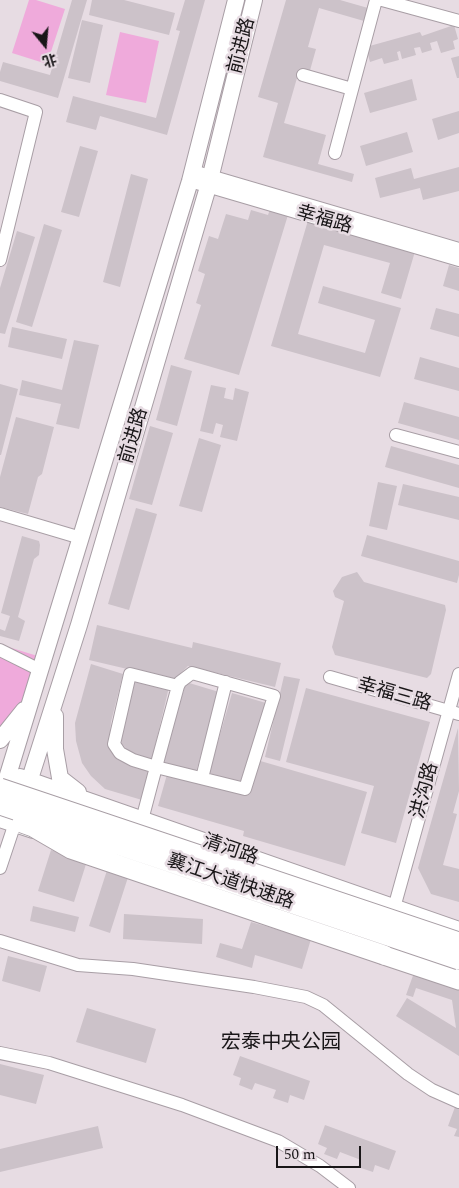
<!DOCTYPE html>
<meta charset="utf-8">
<style>
body{margin:0}
#map{position:relative;width:459px;height:1188px;overflow:hidden;background:#e7dce3;font-family:Spectral,"Noto Sans SC",serif}
canvas{display:block}
.north{position:absolute;left:20px;top:20px;width:50px;height:50px;-webkit-text-stroke:4px #e7dce3;paint-order:stroke;rotate:163deg;font-size:14px;font-weight:700;line-height:20px;text-align:center;color:#191618}
.north::after{content:'';display:block;margin:auto;width:18px;height:22px;background:#191618;clip-path:polygon(50% 0,100% 100%,50% 72%,0 100%)}
.scale{position:absolute;left:276px;top:1146px;width:85px;height:22px;box-sizing:border-box;border:2px solid #191618;border-top:0;padding-left:6px;font-size:15px;line-height:18px;white-space:nowrap;color:#191618;-webkit-text-stroke:4px #e7dce3;paint-order:stroke}
</style>
<div id="map">
<canvas width="459" height="1188"></canvas>
<div class="north">北</div>
<div class="scale">50 m</div>
</div>
<script>
const c = document.querySelector('canvas').getContext('2d');
c.lineJoin = 'round';
function paint(path, color) { c.fillStyle = color; c.fill(path, 'evenodd'); }
const shape = rows => new Path2D(rows.map(r => 'M' + r).join(''));
function trace(path, color, width, dash) { c.strokeStyle = color; c.lineWidth = width; c.lineCap = dash ? 'butt' : 'round'; c.setLineDash(dash || []); c.stroke(path); }
function label(font, color, halo, rows, align = 'center') {
  c.font = font + ' Spectral,"Noto Sans SC",serif'; c.lineWidth = 5; c.setLineDash([]); c.textBaseline = 'middle'; c.strokeStyle = halo; c.fillStyle = color; for (const [text, x, y, turn = 0] of rows) {
    c.save(); c.translate(x, y); c.rotate((+turn || 0) * Math.PI / 180); c.textAlign = isNaN(turn) ? turn : align; if (halo) c.strokeText(text, 0, 0); c.fillText(text, 0, 0); c.restore();
  }
}
paint(shape([
 [29,0,36,0,65,9,47,64,12,53],
 [120,32,159,41,146,103,106,95],
 [2,645,44,658,30,702,0,740,0,650]
]), '#efaadb');
paint(shape([
 [72,0,87,0,58,98,0,81,0,72,3,62,50,75],
 [92,0,124,0,175,13,169,35,89,15],
 [185,0,205,0,167,135,100,116,96,130,66,122,73,96,156,118,180,31,176,30],
 [286,0,340,0,368,8,364,21,319,8,308,47,316,49,309,74,299,71,284,123,326,135,318,164,354,174,352,182,263,157,278,103,258,97],
 [82,20,103,25,90,83,68,78],
 [454,25,458,39,453,41,455,49,441,53,437,41,430,43,432,50,422,53,420,47,414,48,416,55,402,59,400,51,397,52,399,60,384,64,382,58,370,62,366,47,420,32,422,36],
 [459,56,459,78,457,78,451,58],
 [412,79,417,100,370,113,364,93],
 [459,111,459,133,438,140,432,119],
 [407,132,413,152,366,166,360,146],
 [80,146,98,151,79,217,61,212],
 [459,167,459,191,423,200,420,188,380,198,375,178,411,168,414,179],
 [131,174,148,179,120,287,103,282],
 [270,209,288,215,239,375,184,359,201,305,196,303,205,274,198,271,209,236,218,239,226,214,248,220,251,210,268,215],
 [309,217,416,248,401,299,381,293,390,263,324,245,298,334,365,353,375,320,318,303,323,286,401,308,380,377,271,346],
 [44,224,62,230,32,327,16,322],
 [17,231,35,237,5,334,0,333,0,288],
 [449,265,459,268,459,291,443,286],
 [436,308,459,314,459,337,430,329],
 [12,327,67,339,62,359,8,347],
 [74,340,99,345,79,429,56,424,61,404,19,395,22,380,62,390],
 [420,357,459,368,459,391,414,379],
 [171,365,192,371,177,426,156,420],
 [0,384,18,389,1,455,0,455],
 [211,385,226,388,224,398,233,400,235,388,249,392,237,441,220,437,223,425,216,423,213,434,200,431],
 [404,402,459,417,459,440,398,423],
 [16,417,54,427,42,474,38,477,28,514,0,507,0,477],
 [150,426,173,433,152,505,129,499],
 [199,438,221,445,202,512,179,506],
 [391,446,459,465,459,488,385,467],
 [378,482,397,486,387,530,369,526],
 [403,484,459,497,459,520,398,505],
 [136,508,157,514,129,610,108,604],
 [367,535,459,561,459,575,457,583,361,556],
 [22,536,39,541,40,545,39,555,34,559,18,617,25,621,19,641,0,636,0,629,5,631,10,616,1,613],
 [357,572,364,582,445,605,446,610,431,674,427,678,335,655,332,647,344,601,335,597,333,591,342,577],
 [97,625,192,648,193,642,281,663,275,687,188,666,174,680,89,660],
 [91,664,123,674,111,722,110,734,111,744,149,770,142,800,105,789,91,776,82,763,76,741,75,723],
 [284,676,300,679,280,761,265,757],
 [134,677,169,687,152,759,130,754,121,742],
 [186,682,219,692,196,772,163,763],
 [306,688,430,722,396,843,361,833,374,786,286,762],
 [232,693,266,703,243,783,209,773],
 [458,728,459,791,453,813,457,814,443,865,459,869,459,902,431,894,418,868],
 [257,760,367,792,345,866,243,836,244,831,158,806,168,771,247,794],
 [51,850,87,861,74,902,38,891],
 [110,861,131,868,110,933,89,926],
 [33,906,79,917,75,932,30,921],
 [124,914,203,919,202,944,123,939],
 [251,922,311,939,302,969,255,955,252,968,216,957,220,943,242,949],
 [8,956,47,966,40,992,2,981],
 [415,970,459,985,459,1056,396,1016,407,998,456,1028,452,1000,416,988,413,997,406,995],
 [87,1008,156,1029,146,1063,76,1042],
 [240,1056,310,1081,304,1100,290,1095,288,1103,273,1098,276,1090,255,1083,252,1090,239,1085,241,1078,233,1075],
 [0,1064,44,1075,36,1104,0,1095],
 [455,1107,459,1108,459,1137,454,1136,457,1129,448,1126],
 [325,1125,396,1151,389,1170,375,1165,373,1172,358,1167,361,1160,340,1152,337,1159,324,1154,327,1148,318,1144],
 [98,1126,103,1148,0,1172,0,1149]
]), '#ccc2c9');
const minor = shape([
 [382,0,459,21],
 [303,75,352,89],
 [0,100,36,112,0,260],
 [335,153,376,0],
 [193,171,459,249],
 [190,181,459,260],
 [396,435,459,452],
 [0,514,81,538],
 [0,650,40,670],
 [330,677,459,714],
 [202,778,226,682],
 [142,820,156,767,178,686,180,682,192,673,274,696,245,789,156,767,133,760,120,753,114,744,130,674,178,686],
 [0,868,15,823],
 [394,908,459,674],
 [0,941,78,965,133,969,254,987,306,997,323,1005,408,1074,432,1090,459,1102],
 [0,1053,49,1063,182,1105,278,1141,320,1166,349,1188]
]);
const major = shape([
 [55,716,55,749,60,778,78,792],
 [0,740,24,710],
 [20,777,459,930],
 [0,801,190,181,236,0],
 [21,807,79,625,208,187,254,0],
 [0,819,33,830]
]);
const highway = shape([
 [384,955,459,980]
]);
trace(minor, '#a89ea5', 14);
trace(major, '#a89ea5', 18);
trace(highway, '#a89ea5', 21);
trace(minor, '#fff', 12);
trace(major, '#fff', 16);
trace(highway, '#fff', 19);
const highwayBridge = shape([
 [0,788,459,942],
 [0,805,459,960],
 [22,823,33,827,71,849,384,955]
]);
trace(highwayBridge, '#a89ea5', 21, []);
trace(highwayBridge, '#fff', 19);
label('19px', '#191618', '#e7dce3', [
 ["前进路",243,46,-76],
 ["幸福路",324,221,16],
 ["前进路",135,436,-74],
 ["幸福三路",394,696,16],
 ["洪沟路",426,791,-75],
 ["清河路",230,851,19],
 ["襄江大道快速路",230,883,19]
]);
label('20px', '#191618', '#e7dce3', [
 ["宏泰中央公园",281,1044]
]);
</script>
